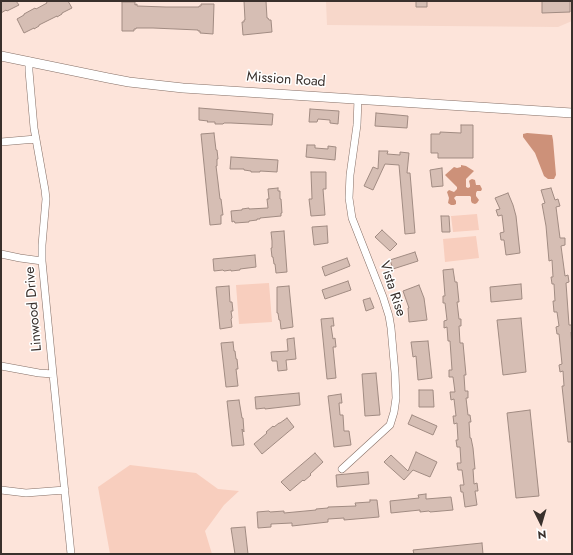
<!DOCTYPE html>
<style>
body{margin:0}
#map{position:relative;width:573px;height:555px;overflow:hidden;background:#fde4da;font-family:Jost,sans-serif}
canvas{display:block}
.frame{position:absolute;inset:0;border:2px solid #39302c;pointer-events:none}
.north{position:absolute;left:521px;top:503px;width:40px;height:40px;-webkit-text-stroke:3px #fff;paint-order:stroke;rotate:175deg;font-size:11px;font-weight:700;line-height:16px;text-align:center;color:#39302c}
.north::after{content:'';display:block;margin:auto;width:14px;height:18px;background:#39302c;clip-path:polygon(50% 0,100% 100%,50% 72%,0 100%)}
</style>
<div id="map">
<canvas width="573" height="555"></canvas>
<div class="frame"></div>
<div class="north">N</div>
</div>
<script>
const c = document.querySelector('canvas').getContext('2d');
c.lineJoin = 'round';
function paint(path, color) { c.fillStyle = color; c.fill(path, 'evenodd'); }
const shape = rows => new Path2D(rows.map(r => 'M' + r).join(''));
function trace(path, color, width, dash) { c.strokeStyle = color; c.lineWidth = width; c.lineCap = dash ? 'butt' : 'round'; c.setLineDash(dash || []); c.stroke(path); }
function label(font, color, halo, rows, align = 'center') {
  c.font = font + ' Jost,sans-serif'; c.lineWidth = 3; c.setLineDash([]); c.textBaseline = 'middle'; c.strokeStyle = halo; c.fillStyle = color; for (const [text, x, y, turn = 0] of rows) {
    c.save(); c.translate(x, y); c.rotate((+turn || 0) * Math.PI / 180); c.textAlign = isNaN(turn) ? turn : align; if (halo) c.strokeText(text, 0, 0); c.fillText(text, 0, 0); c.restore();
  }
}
paint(shape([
 [326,1,572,1,572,21,558,27,327,25]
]), '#f7d7ca');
paint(shape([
 [477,214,479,230,453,232,451,216],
 [476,236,479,258,445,262,443,239],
 [269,283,272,322,239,324,236,285],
 [130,465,196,473,218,489,239,491,224,505,205,531,212,554,110,554,98,487]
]), '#f8cebe');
paint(shape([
 [527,133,551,135,552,135,553,140,556,175,554,179,548,179,544,176,535,153,523,137,523,134],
 [461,165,466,166,474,171,466,179,466,187,468,188,470,187,470,185,469,181,470,180,472,179,475,180,476,185,480,185,482,189,481,191,477,191,476,193,476,196,479,200,477,203,475,204,472,203,471,201,471,197,470,196,456,196,454,198,456,201,456,204,454,205,451,205,448,203,449,198,447,192,449,190,454,192,457,189,457,187,445,175,454,167,457,168,461,167]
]), '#cd9179');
const building = shape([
 [1,1,16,1,19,5,7,11,6,10,1,13,1,1],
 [46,1,68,1,72,8,62,13,62,14,57,17,57,16,39,25,39,26,34,29,34,28,24,33,17,19,24,15,24,14,35,8,36,9,47,3,46,1],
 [244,1,266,1,267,18,268,18,269,20,271,20,272,32,243,35,242,22,244,22,244,20,245,20,244,1],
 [416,1,427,1,427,7,416,7,416,1],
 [542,1,570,1,570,12,542,13,542,1],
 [122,2,135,2,135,5,137,4,137,6,166,7,199,7,199,6,201,6,201,4,214,4,213,34,200,33,200,31,198,31,198,30,153,28,136,28,136,29,134,29,134,31,122,31,122,2],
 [199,108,273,114,272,125,231,123,224,123,223,124,215,124,215,122,207,122,208,121,199,120,199,108],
 [310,109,339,111,338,124,330,123,330,120,318,119,317,122,309,122,310,109],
 [376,113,408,116,407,128,375,126,376,113],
 [461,125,473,125,473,158,438,158,438,153,431,153,431,134,440,134,440,132,461,133,461,125],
 [214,133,216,150,217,150,218,159,217,159,217,166,216,166,218,182,220,199,221,199,223,215,221,215,221,224,210,225,201,134,214,133],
 [307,145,315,145,315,148,328,149,328,146,336,147,335,160,306,157,307,145],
 [379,151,388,151,387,154,400,155,400,152,409,153,407,173,410,173,415,233,405,234,399,165,385,164,373,190,364,186,373,167,378,169,379,151],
 [231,157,278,160,277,172,260,171,260,172,251,172,251,171,244,170,244,169,230,169,231,157],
 [442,168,443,186,432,187,430,170,442,168],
 [311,172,326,172,326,189,323,189,325,215,311,216,309,199,312,199,311,172],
 [278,188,278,191,280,191,280,199,281,199,282,213,281,213,281,216,260,218,260,219,257,219,257,220,249,221,249,222,235,223,234,221,232,222,231,211,242,210,242,209,249,208,249,209,268,208,267,199,269,199,268,189,278,188],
 [551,188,555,200,558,199,560,206,556,207,560,238,565,238,565,245,561,246,565,276,568,275,569,282,566,283,569,325,572,325,572,332,571,332,572,349,572,442,568,442,562,386,564,386,563,371,560,372,559,365,562,364,559,334,557,334,556,327,559,326,557,312,554,312,553,301,555,301,554,284,552,284,551,277,553,277,552,260,549,261,546,226,542,204,545,203,541,190,551,188],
 [508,193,513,205,516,216,520,253,506,255,504,240,501,240,500,233,504,232,502,215,498,216,496,210,500,209,495,198,508,193],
 [441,216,449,216,450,232,442,232,441,216],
 [327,226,328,243,314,245,312,227,327,226],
 [382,230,397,244,390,251,375,237,382,230],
 [284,231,287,272,276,273,275,264,274,264,273,257,272,257,271,248,272,248,272,241,271,232,284,231],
 [415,252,418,261,393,269,390,260,415,252],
 [255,255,256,267,240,269,240,270,231,271,231,270,224,271,223,270,214,271,213,259,255,255],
 [347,258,350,266,325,276,322,267,347,258],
 [453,269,455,282,457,282,459,302,457,302,459,319,461,319,461,326,459,326,460,343,463,343,466,375,464,375,465,391,468,391,468,398,466,398,468,415,470,415,471,422,469,422,470,438,471,438,473,448,475,469,473,469,474,484,477,483,478,491,475,491,477,505,465,507,463,492,461,492,460,485,464,485,462,470,458,470,457,463,461,463,460,447,457,447,456,440,458,440,457,423,454,424,453,416,456,416,454,399,451,400,450,392,455,392,453,377,449,377,449,370,452,370,450,341,448,341,447,327,444,328,444,321,447,320,445,303,443,303,443,296,445,296,443,270,453,269],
 [348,281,351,290,325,299,322,290,348,281],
 [521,284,522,299,491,302,490,287,521,284],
 [419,285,424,298,427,320,409,322,408,308,409,308,403,291,419,285],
 [229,286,230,302,232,302,233,311,231,311,232,318,231,319,232,327,220,329,216,287,229,286],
 [289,286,293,327,281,329,280,320,279,320,278,313,277,313,277,287,289,286],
 [370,298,374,308,366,311,363,300,370,298],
 [333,318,334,326,331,326,333,339,335,338,336,347,333,347,336,378,327,379,321,319,333,318],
 [521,318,526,372,503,375,497,320,521,318],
 [294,338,296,359,286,360,287,370,278,371,277,361,272,361,271,352,288,351,287,339,294,338],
 [428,341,432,378,418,380,416,356,413,357,411,342,428,341],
 [233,342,234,351,235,351,236,359,237,359,238,369,236,369,238,386,226,387,221,343,233,342],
 [376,373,380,415,365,416,362,374,376,373],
 [419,390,433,390,434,407,419,407,419,390],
 [299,393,300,405,265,409,265,408,256,409,255,397,299,393],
 [341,394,342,403,339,403,340,415,343,415,344,431,349,431,351,445,334,447,328,396,341,394],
 [239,400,242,418,243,418,244,432,242,429,244,445,232,446,227,401,239,400],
 [530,410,539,496,516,498,507,413,530,410],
 [412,415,437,426,433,435,408,424,412,415],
 [287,418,294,427,262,454,254,444,267,433,266,432,273,426,274,427,279,423,280,423,287,418],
 [416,452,437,462,430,477,413,470,404,480,384,462,391,455,408,471,416,452],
 [315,453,323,462,310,474,311,475,304,481,303,480,290,491,281,482,315,453],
 [368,472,369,484,337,487,336,475,368,472],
 [426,494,426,499,451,497,453,510,430,512,429,511,420,512,420,510,391,513,390,501,419,498,418,495,426,494],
 [370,500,377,500,379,517,344,520,344,518,328,519,328,522,292,526,292,523,271,524,271,527,258,528,257,512,269,511,270,512,284,511,284,513,316,510,316,509,328,508,328,507,356,506,355,503,370,502,370,500],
 [245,527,248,554,235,554,231,528,245,527],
 [482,543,483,554,414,554,413,550,482,543]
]);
paint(building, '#d6beb4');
trace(building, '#a18b82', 1);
const minor = shape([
 [29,61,29,71,34,128,45,190,46,199,42,245,42,261,53,374,71,554],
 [1,142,36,139],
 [1,254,20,258,42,261],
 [1,366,39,373,53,374],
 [342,469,390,425,394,412,396,398,395,373,391,328,389,316,383,297,352,218,349,198,350,175,357,125,358,99],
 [1,490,26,493,65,490]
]);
const tertiary = shape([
 [1,56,108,78,129,82,183,88,572,113]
]);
trace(minor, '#856f66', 8);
trace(tertiary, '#856f66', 10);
trace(minor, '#fff', 7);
trace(tertiary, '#fff', 9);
label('14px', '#39302c', '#fff', [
 ["Mission Road",286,80,4],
 ["Vista Rise",392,289,72],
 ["Linwood Drive",34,309,-95]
]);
</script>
